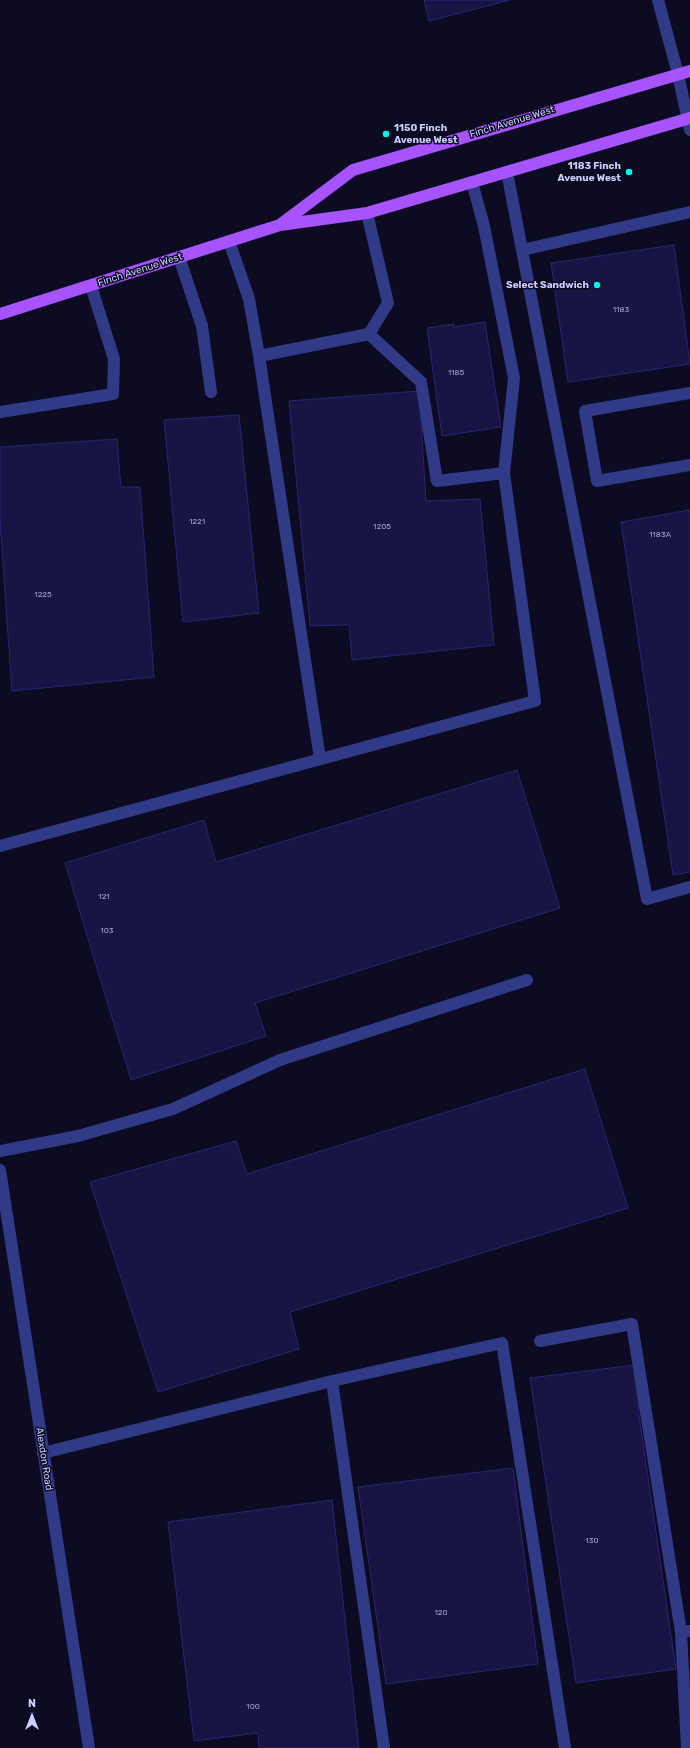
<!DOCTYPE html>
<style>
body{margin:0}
#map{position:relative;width:690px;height:1748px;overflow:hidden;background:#0c0b22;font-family:Rubik,sans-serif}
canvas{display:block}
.north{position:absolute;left:12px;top:1696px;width:40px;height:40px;-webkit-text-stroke:3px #0c0b22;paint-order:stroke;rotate:0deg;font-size:11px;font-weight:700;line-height:16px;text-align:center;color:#cccdff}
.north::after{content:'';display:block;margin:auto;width:14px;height:18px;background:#cccdff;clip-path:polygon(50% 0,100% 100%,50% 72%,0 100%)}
</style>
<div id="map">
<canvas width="690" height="1748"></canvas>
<div class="north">N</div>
</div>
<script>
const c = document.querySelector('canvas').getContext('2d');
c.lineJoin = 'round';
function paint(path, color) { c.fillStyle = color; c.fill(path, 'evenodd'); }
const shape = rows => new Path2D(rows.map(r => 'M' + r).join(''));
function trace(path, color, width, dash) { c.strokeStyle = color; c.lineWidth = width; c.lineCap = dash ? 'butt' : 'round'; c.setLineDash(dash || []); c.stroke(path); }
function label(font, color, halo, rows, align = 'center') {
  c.font = font + ' Rubik,sans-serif'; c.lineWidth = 3; c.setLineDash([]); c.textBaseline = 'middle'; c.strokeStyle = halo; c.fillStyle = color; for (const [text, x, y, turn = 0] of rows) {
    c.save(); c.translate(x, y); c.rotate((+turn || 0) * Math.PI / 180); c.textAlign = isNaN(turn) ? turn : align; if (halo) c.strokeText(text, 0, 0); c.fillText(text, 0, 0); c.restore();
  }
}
const building = shape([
 [424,0,510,0,429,21,424,0],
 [674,245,690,364,568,382,551,263,674,245],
 [485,322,501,427,442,436,427,328,454,324,454,327,485,322],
 [419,391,426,501,480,499,494,645,352,660,349,625,310,626,289,401,419,391],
 [239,415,259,613,183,622,164,420,239,415],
 [117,439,121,487,140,487,154,677,12,691,0,521,0,447,117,439],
 [690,510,690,872,673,875,621,522,690,510],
 [517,770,560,908,255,1003,266,1036,131,1080,65,863,204,820,216,862,517,770],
 [585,1069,628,1208,290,1312,299,1349,158,1392,90,1182,236,1141,247,1174,585,1069],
 [635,1365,639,1415,676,1669,576,1683,530,1378,635,1365],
 [513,1468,538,1664,386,1684,358,1487,513,1468],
 [332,1500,359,1748,259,1748,258,1733,194,1741,168,1522,332,1500]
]);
paint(building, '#181545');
trace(building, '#2a2573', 1);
trace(shape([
 [658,0,678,74,690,130],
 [507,172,647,899,690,887],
 [229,241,249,299,259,356,369,334,388,303,367,213],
 [522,250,690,212],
 [179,257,202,326,211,392],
 [369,334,421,382,437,481,504,473],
 [259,356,320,759],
 [690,393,585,411,597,481,690,465],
 [0,412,113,394,114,359,91,286],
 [0,846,535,701,504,473,514,378,484,226,472,182],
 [0,1151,78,1136,173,1109,280,1060,527,980],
 [0,1170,89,1748],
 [540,1341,632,1324,681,1632,690,1631],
 [332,1381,384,1748],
 [43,1453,332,1381,502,1343,565,1748],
 [681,1632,687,1748]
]), '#313a86', 12);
trace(shape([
 [281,224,353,170,690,71],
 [0,314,280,225,367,213,690,118]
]), '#a753ff', 12);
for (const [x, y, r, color] of [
 [386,134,4,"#00f7ee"],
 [629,172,4,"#00f7ee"],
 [597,285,4,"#00f7ee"]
]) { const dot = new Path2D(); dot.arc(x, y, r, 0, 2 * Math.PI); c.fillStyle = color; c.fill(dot); trace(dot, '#0c0b22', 1.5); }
label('8px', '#9f9fd0', null, [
 ["1183",621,310],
 ["1185",456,373],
 ["1221",197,522],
 ["1205",382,527],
 ["1183A",660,535],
 ["1225",43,595],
 ["121",104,897],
 ["103",107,931],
 ["130",592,1541],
 ["120",441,1613],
 ["100",253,1707]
]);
label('10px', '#cccdff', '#0c0b22', [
 ["Finch Avenue West",512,122,-17],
 ["Finch Avenue West",140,270,-18],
 ["Alexdon Road",44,1459,81]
]);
label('bold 10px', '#cccdff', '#0c0b22', [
 ["1150 Finch",394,128,"left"],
 ["Avenue West",394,140,"left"],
 ["1183 Finch",621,166],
 ["Avenue West",621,178],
 ["Select Sandwich",589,285]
], 'right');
</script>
